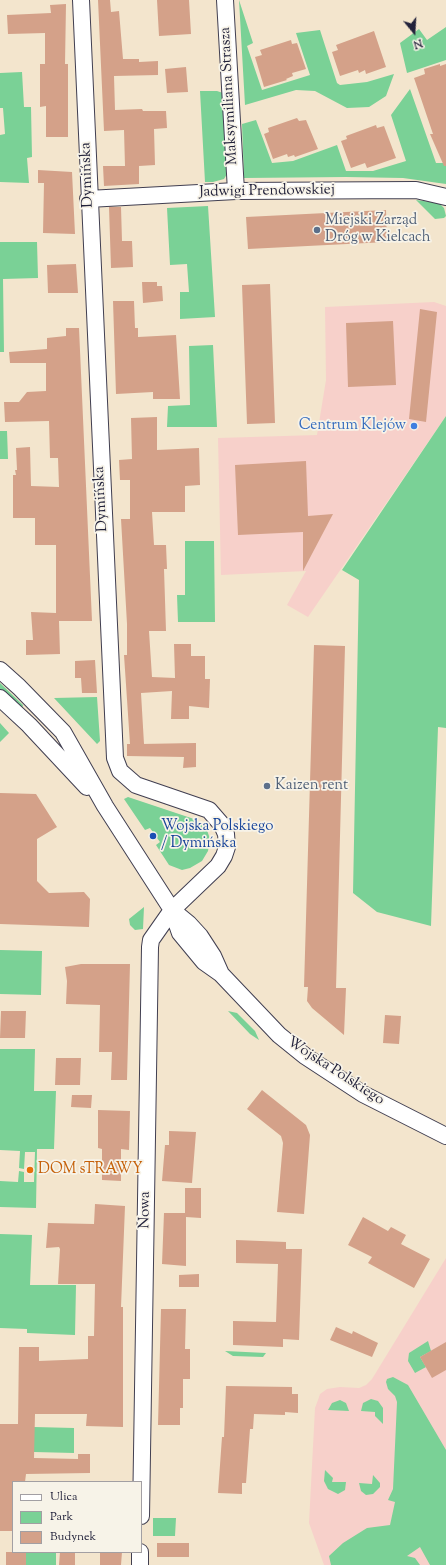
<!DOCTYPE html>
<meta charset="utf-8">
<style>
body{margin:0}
#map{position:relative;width:446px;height:1565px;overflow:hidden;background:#f3e5cd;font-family:"Sorts Mill Goudy",serif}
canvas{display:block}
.legend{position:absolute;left:12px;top:1481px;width:130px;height:72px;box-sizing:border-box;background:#f7f3e8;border:1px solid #a29fa3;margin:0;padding:5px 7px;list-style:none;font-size:12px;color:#22223b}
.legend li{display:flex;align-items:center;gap:8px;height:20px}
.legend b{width:20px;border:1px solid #a29fa3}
.north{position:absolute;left:394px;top:12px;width:40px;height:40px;-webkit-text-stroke:3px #f7f3e8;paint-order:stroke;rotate:162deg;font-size:11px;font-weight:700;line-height:16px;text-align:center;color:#22223b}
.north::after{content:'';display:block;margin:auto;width:14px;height:18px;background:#22223b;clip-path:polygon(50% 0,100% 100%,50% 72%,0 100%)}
</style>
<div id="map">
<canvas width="446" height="1565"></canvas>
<ul class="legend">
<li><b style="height:5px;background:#fff"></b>Ulica</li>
<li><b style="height:11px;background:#7ad196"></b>Park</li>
<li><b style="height:11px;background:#d4a189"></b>Budynek</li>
</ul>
<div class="north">N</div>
</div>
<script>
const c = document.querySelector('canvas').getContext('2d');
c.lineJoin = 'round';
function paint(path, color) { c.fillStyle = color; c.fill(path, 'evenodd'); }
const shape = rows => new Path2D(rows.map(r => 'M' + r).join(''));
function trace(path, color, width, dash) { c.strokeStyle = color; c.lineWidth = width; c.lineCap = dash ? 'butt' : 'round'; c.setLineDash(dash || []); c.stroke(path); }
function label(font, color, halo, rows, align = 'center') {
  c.font = font + ' "Sorts Mill Goudy",serif'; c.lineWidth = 3.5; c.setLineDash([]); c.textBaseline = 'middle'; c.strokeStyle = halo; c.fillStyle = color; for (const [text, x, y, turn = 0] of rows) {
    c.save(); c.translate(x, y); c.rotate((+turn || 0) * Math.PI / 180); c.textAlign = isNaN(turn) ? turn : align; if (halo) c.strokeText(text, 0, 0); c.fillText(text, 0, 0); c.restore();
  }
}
paint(shape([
 [434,302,446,306,446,416,308,617,287,605,306,571,221,575,218,438,317,435,326,380,325,307],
 [446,1258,446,1565,324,1565,309,1523,315,1408,318,1400,320,1394,327,1389,340,1387,359,1388,366,1385,372,1379]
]), '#f7d0ca');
paint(shape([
 [239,0,253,43,247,46,262,90,310,75,296,33,320,30,337,83,340,85,367,82,394,74,386,96,369,107,347,108,315,91,296,90,245,105],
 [446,27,446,60,407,73,400,43,419,29,427,40],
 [22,72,24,107,31,107,32,157,27,158,29,183,0,182,0,135,5,134,3,108,0,108,0,73],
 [410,89,436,163,446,163,446,184,403,178,346,177,244,178,242,124,256,120,272,163,293,161,337,145,346,171,373,171,406,161,391,115],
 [200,91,217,91,223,93,227,174,224,179,213,182,205,182],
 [416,200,439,203,444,208,446,216,444,218,435,219],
 [208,206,215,317,180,319,180,292,189,292,187,264,170,265,167,208],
 [0,242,37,242,38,278,3,279,4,352,0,352],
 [213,345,217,427,167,427,168,406,190,405,189,346],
 [446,416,446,728,438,727,431,926,377,912,353,893,359,580,342,570],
 [0,431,7,431,8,459,0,459],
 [185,541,214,541,215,622,178,622,177,595,185,595],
 [0,683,23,705,22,709,0,690],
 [97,697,100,741,97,744,54,698],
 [0,723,9,733,0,742],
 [128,797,197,820,201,823,207,830,210,839,208,851,202,861,190,868,182,870,169,865,156,845,160,842,150,828,145,830,124,799],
 [144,907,143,929,135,930,130,925,129,919],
 [0,950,42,951,41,995,0,994],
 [228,1011,237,1013,255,1031,259,1040,250,1034],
 [0,1049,35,1049,34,1091,56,1091,54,1149,37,1149,36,1208,0,1207,0,1181,18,1182,19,1171,24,1172,24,1182,34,1182,35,1152,25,1152,24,1169,19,1168,20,1151,0,1150],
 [0,1234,32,1235,30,1285,76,1285,75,1335,27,1333,27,1329,0,1328],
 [428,1341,431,1351,420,1357,426,1367,415,1373,408,1361,409,1353],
 [225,1351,266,1353,263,1357,233,1356],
 [393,1377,408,1385,446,1450,446,1565,430,1565,420,1547,407,1556,415,1558,420,1565,331,1565,329,1556,343,1543,367,1528,390,1525,395,1502,388,1500,393,1489,397,1402,395,1396,388,1389,386,1382,387,1379],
 [371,1399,378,1401,383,1408,383,1424,375,1416,375,1412,361,1411,363,1403],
 [340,1400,346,1403,349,1411,328,1410,332,1403],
 [34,1427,74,1428,74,1453,34,1452],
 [325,1470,333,1478,332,1482,346,1482,345,1490,338,1494,328,1489,324,1481],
 [373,1475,380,1483,380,1487,373,1494,366,1495,361,1491,359,1483,372,1484],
 [153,1518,176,1518,175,1536,153,1536],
 [26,1552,56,1552,56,1565,26,1565]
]), '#7ad196');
paint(shape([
 [98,0,110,0,111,12,119,11,123,59,139,59,139,62,158,61,158,75,114,76,115,110,142,109,143,111,166,111,167,128,154,129,155,165,139,166,139,184,104,186,103,166,125,166,124,130,104,131],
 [157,0,189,0,191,34,159,36],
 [66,4,65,64,68,64,68,137,46,137,46,106,40,107,40,64,45,64,45,33,8,34,7,15,51,13,50,5],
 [374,31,386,67,366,74,365,70,359,73,358,70,340,76,332,52,338,50,336,45],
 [291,40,292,44,297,43,306,69,292,73,293,76,286,79,287,80,264,87,255,57,262,55,260,50],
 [440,64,440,66,446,64,446,166,444,166,430,134,433,134,414,78,425,74,424,69],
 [186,67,188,92,167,93,165,69],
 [297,118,299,121,306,120,318,149,295,157,294,155,288,157,287,154,273,159,264,134,269,132,268,128],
 [376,125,377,128,384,126,396,158,367,168,365,163,351,168,341,141,347,139,346,136],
 [38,170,72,172,75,234,43,233,44,183,38,183],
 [109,207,121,207,122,241,132,241,133,267,111,268],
 [386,210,387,242,248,249,246,217],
 [76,264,78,293,48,293,47,265],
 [142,282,157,282,157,286,162,286,163,301,143,303],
 [270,284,275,423,247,424,242,285],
 [113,301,134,301,135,328,138,328,138,337,176,335,180,399,153,399,153,392,116,394],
 [420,309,437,312,426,422,409,419],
 [393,321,396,385,348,387,346,323],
 [66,328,79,328,92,621,59,621,60,654,26,655,26,640,33,640,31,612,56,613,56,545,35,545,35,518,13,518,13,475,16,475,15,470,17,470,16,448,30,447,31,486,59,487,58,458,50,458,49,421,5,422,4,402,19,402,27,392,46,391,46,363,10,363,9,352,47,349,47,338,66,336],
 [157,417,157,450,199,448,200,485,185,486,185,512,152,512,154,545,166,545,167,569,164,569,166,631,149,631,152,677,175,678,174,644,191,644,191,656,205,656,205,679,210,679,209,708,189,706,189,719,171,719,172,691,141,693,144,744,141,744,196,743,196,767,183,768,184,757,127,756,127,744,130,744,124,655,127,655,127,624,121,519,130,519,130,480,120,480,119,460,132,459,131,418],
 [306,461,308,516,333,514,303,571,303,532,238,535,235,465],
 [314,645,345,646,336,988,346,988,344,1035,312,1008,307,1001,308,987,304,987],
 [95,660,97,693,82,693,81,678,75,678,75,661],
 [0,793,36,794,57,827,37,839,37,881,49,893,84,892,90,899,89,927,0,924],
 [81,964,130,964,127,1080,111,1080,112,1052,99,1052,100,1005,66,1004,67,981,65,967],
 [1,1011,26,1011,25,1038,0,1038],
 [385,1015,401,1016,399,1044,383,1043],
 [56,1058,81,1058,80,1085,55,1085],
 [262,1090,306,1125,310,1135,304,1214,277,1212,283,1143,281,1136,247,1109],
 [72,1095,92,1095,91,1108,71,1107],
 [98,1110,130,1111,129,1150,121,1149,121,1181,102,1180,102,1149,98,1148],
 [169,1131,196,1132,192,1183,162,1181,165,1145,169,1145],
 [185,1188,201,1188,201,1218,186,1217,186,1266,162,1264,164,1213,185,1213],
 [95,1204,125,1206,121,1307,123,1307,123,1427,86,1426,87,1414,35,1414,34,1458,78,1459,78,1454,90,1454,90,1473,26,1474,25,1482,13,1482,13,1531,0,1531,0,1424,18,1424,19,1347,39,1347,39,1361,88,1359,88,1336,94,1336,95,1284,58,1284,60,1249,59,1247,46,1248,48,1223,94,1224],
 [363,1217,388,1231,391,1227,406,1235,401,1244,430,1259,414,1288,368,1263,372,1257,348,1245],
 [236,1240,286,1242,286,1249,302,1249,299,1340,283,1339,283,1347,233,1345,233,1321,276,1322,278,1264,236,1263],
 [199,1274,199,1287,179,1287,179,1275],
 [161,1309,186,1309,185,1349,190,1349,190,1379,183,1379,183,1408,180,1408,180,1425,158,1425],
 [336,1327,352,1334,353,1331,378,1343,372,1357,330,1340],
 [446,1342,446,1370,432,1378,420,1357],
 [226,1386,292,1387,292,1394,298,1394,298,1413,285,1412,285,1415,254,1414,253,1429,250,1429,246,1483,242,1483,242,1494,218,1493,222,1437,224,1437],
 [157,1543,189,1543,189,1557,157,1557],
 [6,1552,26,1552,26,1565,6,1565],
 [60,1552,75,1552,75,1565,59,1565],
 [100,1552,122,1552,121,1565,100,1565]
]), '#d4a189');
const minor = shape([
 [81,0,115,758,120,771,136,785,209,810,222,825,226,834,227,847,224,856,218,866,172,910,151,940,150,947,141,1516],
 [225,0,236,191],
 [88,199,236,191,416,190,446,197],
 [0,670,19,687,63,732,105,806,172,910,180,933,204,962,221,974,279,1035,305,1056,363,1094,446,1136],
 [0,698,29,725,87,787],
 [172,910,189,924,200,936,213,956,221,974],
 [140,1565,140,1552]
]);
trace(minor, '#413f51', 18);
trace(minor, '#fff', 16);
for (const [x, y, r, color] of [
 [317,230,4,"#5c6f8a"],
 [414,426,4,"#3f7fe0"],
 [267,786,4,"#5c6f8a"],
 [153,836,4,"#1a4fb4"],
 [30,1170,4,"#e8710a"]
]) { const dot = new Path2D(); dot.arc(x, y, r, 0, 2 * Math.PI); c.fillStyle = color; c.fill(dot); trace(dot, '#f7f3e8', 1.5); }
label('15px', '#22223b', '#f7f3e8', [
 ["Maksymiliana Strasza",230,96,-93],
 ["Dymińska",88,175,-92],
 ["Jadwigi Prendowskiej",267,192,-1],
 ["Dymińska",102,499,-93],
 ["Wojska Polskiego",335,1072,33],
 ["Nowa",146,1210,-89]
]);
label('15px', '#4e5e75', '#f7f3e8', [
 ["Miejski Zarząd",325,221],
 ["Dróg w Kielcach",325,238],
 ["Kaizen rent",275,786]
], 'left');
label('15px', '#366cbe', '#f7f3e8', [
 ["Centrum Klejów",406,426]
], 'right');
label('15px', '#164399', '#f7f3e8', [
 ["Wojska Polskiego",161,827],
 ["/ Dymińska",161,844]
], 'left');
label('15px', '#c56008', '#f7f3e8', [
 ["DOM sTRAWY",38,1170]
], 'left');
</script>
